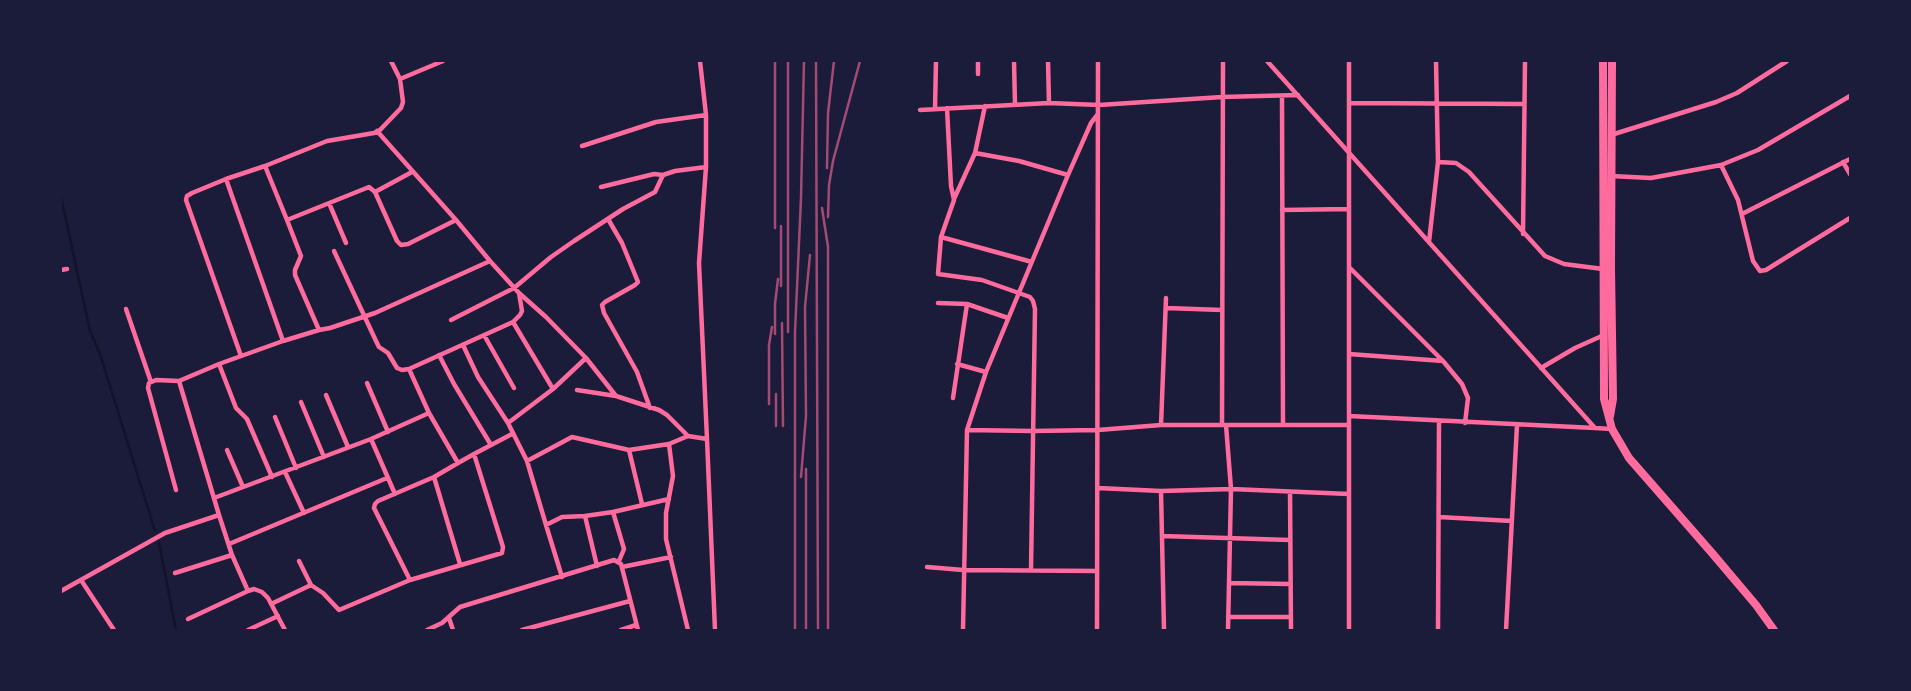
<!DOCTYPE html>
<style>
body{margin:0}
#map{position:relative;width:1911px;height:691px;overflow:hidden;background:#1b1b3a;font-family:Overpass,sans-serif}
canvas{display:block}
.frame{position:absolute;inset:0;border:62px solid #1b1b3a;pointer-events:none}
</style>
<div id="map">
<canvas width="1911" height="691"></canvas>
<div class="frame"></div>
</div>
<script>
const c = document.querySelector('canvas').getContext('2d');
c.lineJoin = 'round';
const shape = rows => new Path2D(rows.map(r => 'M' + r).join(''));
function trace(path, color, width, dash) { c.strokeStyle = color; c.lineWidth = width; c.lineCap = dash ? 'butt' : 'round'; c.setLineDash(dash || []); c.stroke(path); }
trace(shape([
 [61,197,90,331,100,354,155,531],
 [159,543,176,630]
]), '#12122b', 2.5);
trace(shape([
 [978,61,978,74],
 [1014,61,1015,105],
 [1048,61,1049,103],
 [1267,61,1595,428,1612,429],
 [1349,61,1349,630],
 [400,79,443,61],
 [1282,96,1283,425],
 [1349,103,1524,104],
 [947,108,951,186,954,200,941,237,938,274,982,280,1030,297,1033,301,1035,309,1031,570],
 [935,109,936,61],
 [920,110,1049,103,1099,105,1222,97,1298,95],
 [1611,135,1716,102,1737,93,1787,61],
 [582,146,656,122,706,115],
 [975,153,1019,161,1068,175],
 [1438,162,1456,163,1469,172,1545,256,1564,264,1603,269],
 [1843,162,1850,174],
 [1721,165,1738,200,1753,261,1760,271,1766,270,1782,260,1850,218],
 [265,166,287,220],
 [1611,176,1651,178,1721,165,1758,150,1850,96],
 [226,179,192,193,187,196,186,200,241,356],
 [601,187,654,174,663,175],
 [375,192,412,172],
 [954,199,975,153,985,106],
 [329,203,346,243],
 [1282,210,1349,209],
 [1742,214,1850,159],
 [608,219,622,243,638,282,635,285,605,302,602,305,604,313,637,372,650,408],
 [1523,234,1525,61],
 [941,237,1032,262],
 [1429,242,1438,162,1436,61],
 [334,251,376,341,379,347,388,353,397,368,402,370,409,369,513,322,520,315,522,311,519,293,490,261],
 [1349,267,1443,361,1462,384,1468,398,1465,423],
 [61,270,67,269],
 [519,293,546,317,586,358,616,396,659,410,667,415,688,436,707,439,699,263,706,167,706,115,700,61],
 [938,303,967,304,1008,318],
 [1166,308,1222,310],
 [126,309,151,382],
 [451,320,514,288,551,257,574,241,623,209,655,192,663,175,675,171,706,167],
 [513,322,553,389],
 [319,330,330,328,375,313,490,261,456,220],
 [484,335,514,388],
 [283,341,319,330,295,275,295,270,301,256,287,220,369,187,375,192,397,241,401,245,408,244,456,220,377,131],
 [463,345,478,377,508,423,553,389,586,358],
 [1349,354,1443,361],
 [439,355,454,384,491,445],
 [219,364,236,408,247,419,272,477],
 [957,364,986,372],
 [1541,368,1575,348,1604,335],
 [409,369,429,413],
 [367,383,388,432],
 [577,390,616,396],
 [326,395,348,447],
 [953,398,967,304],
 [301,402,324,457],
 [1349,416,1595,428],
 [275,417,296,468],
 [508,423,527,461,572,437,629,450,669,444,688,436],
 [1161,425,1166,298],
 [1222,425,1223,61],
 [1226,425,1231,489,1228,630],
 [967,430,1033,431,1098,430,1161,425,1349,425],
 [371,439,429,413,458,463],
 [707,439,715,630],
 [669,444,673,476,666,513,666,539,688,630],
 [227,450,243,487],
 [629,450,642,504],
 [474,454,503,547,502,553,410,580,374,508,375,504,378,501,434,477,458,463,474,454,512,434],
 [527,461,546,525,562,517,585,516,597,566],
 [285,472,304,513],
 [434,477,460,564],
 [1098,488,1161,491,1231,489,1349,494],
 [176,490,148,388,149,383,156,380,179,381],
 [1161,491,1164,630],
 [1290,492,1291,630],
 [214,498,371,439,395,494],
 [613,512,624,549,619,561],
 [219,515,232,555,248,591,254,589,262,592,268,598,285,630],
 [585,516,613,512,669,499],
 [1439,517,1512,521],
 [546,525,562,577],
 [1162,536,1290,540],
 [229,544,387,478],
 [299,561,311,585,323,593,339,610,410,580],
 [622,567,671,557],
 [927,567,963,570,1097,571],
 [175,573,232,555],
 [81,580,114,630],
 [1229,583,1290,584],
 [61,591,165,533,219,515,179,381,219,364,283,341,226,179,265,166,327,141,374,133,380,130,401,108,403,102,400,79,391,61],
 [271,604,311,585],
 [1228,617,1291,617],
 [449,618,453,630],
 [188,619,248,591],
 [248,630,278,616],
 [427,630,442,623,460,607,614,560,621,564,638,630],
 [522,630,630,601],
 [621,630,636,625],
 [963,630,967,430,986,372,1068,175,1091,123,1098,114],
 [1097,630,1098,61],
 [1438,630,1439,422],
 [1506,630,1517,425]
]), '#ff6b9d', 4.5);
trace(shape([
 [1603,61,1604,399,1612,429,1629,458,1712,553,1756,605,1774,630],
 [1610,416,1613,399,1611,268,1612,61]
]), '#ff6b9d', 8);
trace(shape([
 [788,61,788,332],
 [816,61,818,630],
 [827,168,828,113,834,61],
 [822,208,828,247,828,630],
 [828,217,829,185,833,161,860,61],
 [781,226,781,286],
 [775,228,775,61],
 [782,323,783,426],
 [775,334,775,304,778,279],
 [776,394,776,426],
 [769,404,769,345,772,327],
 [806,469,806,630],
 [801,477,806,416,805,307,810,255],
 [795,630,795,332,801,198,804,61]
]), '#a44b75', 2.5);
</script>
